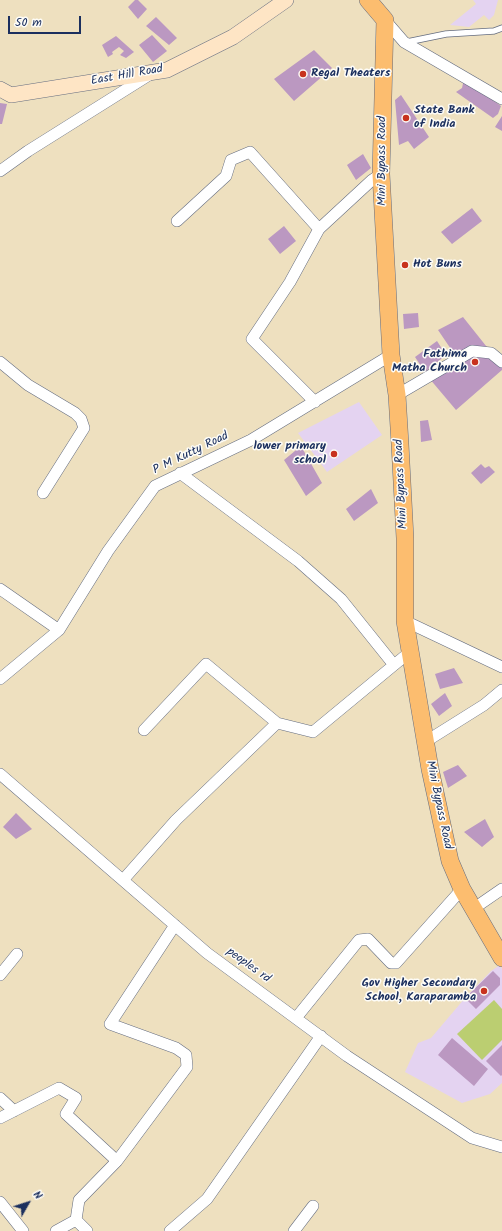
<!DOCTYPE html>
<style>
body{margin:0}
#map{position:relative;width:502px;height:1231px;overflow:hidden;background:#eee0bf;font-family:Kalam,sans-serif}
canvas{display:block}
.north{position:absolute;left:8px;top:1183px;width:40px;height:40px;-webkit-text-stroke:3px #fdfcf7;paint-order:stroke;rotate:51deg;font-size:11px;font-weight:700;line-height:16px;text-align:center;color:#1b2f5e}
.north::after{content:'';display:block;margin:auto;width:14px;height:18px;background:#1b2f5e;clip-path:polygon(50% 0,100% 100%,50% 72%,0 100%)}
.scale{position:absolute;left:8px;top:16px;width:73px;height:18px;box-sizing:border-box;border:2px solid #1b2f5e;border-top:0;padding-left:5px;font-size:12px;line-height:14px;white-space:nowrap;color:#1b2f5e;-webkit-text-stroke:3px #fdfcf7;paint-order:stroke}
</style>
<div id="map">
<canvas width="502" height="1231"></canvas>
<div class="north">N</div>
<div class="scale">50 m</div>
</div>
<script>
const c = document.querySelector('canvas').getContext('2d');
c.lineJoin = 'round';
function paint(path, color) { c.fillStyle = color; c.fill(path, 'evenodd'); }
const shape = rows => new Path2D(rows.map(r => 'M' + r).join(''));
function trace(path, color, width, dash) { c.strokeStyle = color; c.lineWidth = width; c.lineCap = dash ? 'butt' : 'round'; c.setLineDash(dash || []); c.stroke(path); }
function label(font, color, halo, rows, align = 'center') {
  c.font = font + ' Kalam,sans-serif'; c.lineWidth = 3; c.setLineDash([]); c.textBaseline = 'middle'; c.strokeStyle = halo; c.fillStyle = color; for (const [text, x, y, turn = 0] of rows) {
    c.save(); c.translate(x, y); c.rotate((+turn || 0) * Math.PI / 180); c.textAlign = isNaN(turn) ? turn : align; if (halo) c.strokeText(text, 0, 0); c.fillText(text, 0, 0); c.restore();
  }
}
paint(shape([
 [473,0,498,0,494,15,489,20,484,15,469,27,450,25,476,4],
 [359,402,382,435,327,472,298,433],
 [500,965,502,969,502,1083,490,1094,462,1103,405,1072,418,1043,431,1038,465,998,491,971]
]), '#e4d3f1');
paint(shape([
 [494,1000,502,1009,502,1040,482,1060,457,1034]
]), '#bbce71');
paint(shape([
 [135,0,138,0,147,9,138,19,128,7],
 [156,17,177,38,169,45,146,26],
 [152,35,167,51,153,62,139,45],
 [116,36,134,52,126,58,120,55,124,51,119,47,112,52,113,54,108,57,102,45],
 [314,50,332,68,294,101,274,79],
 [464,79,501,106,498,114,493,118,456,92,462,88],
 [401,95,429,137,414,149,408,141,399,145,395,100],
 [0,103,7,104,2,124,0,124],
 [502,116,502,131,495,127],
 [363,154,371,168,356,180,347,165],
 [472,208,482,221,452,244,441,232],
 [284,226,296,241,280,254,268,239],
 [418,313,419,327,404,329,403,314],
 [463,317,502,366,502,370,456,410,429,378,457,358,438,330],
 [437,341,446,355,425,372,415,357],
 [428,420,432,440,421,442,420,421],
 [301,446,322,483,306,496,284,460],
 [481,464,485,468,489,466,495,472,481,484,471,473],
 [371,489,378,503,354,521,346,509],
 [454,668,463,683,440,689,435,674],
 [445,693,452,706,439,716,431,704],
 [458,765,467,776,448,788,443,772],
 [16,813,32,829,16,839,3,827],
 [485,819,494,837,482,847,464,832],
 [493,971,500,978,500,985,476,1009,465,998],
 [452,1038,488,1069,474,1086,438,1055],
 [502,1045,502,1075,501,1076,486,1061]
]), '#bb98c1');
const lane = shape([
 [407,42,446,34,494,31,502,28]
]);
const street = shape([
 [385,20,404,42,502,99],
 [0,171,28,151,149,75],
 [177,221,226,176,231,160,250,152,319,229,372,180,381,174],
 [0,362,28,385,75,413,81,419,84,428,43,493],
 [397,395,472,351,491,353,502,362],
 [315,402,252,339,290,282,319,229],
 [180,473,298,561,341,599,394,665],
 [0,589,59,630],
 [405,621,502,667],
 [0,679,59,630,108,551,155,486,251,440,391,355],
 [144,730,206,664,277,723,313,732,411,651],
 [425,742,484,705,502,690],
 [0,774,207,953,347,1056,472,1138,502,1147],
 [123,880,176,820,277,723],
 [473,909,502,889],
 [0,975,17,954],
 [296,1018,359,940,368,939,391,963,396,963,462,889],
 [0,1098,14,1111],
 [0,1118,59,1088,76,1098,66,1114,117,1161],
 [0,1202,23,1231],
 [76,1220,79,1200,117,1161,187,1067,186,1055,176,1048,110,1024,175,925],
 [56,1231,76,1220,87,1231],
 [170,1231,207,1199,321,1036],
 [294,1231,313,1206]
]);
const secondary = shape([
 [0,89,11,95,167,70,233,37,286,0]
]);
const primary = shape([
 [368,0,385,20,381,174,391,355,397,395,400,444,405,538,405,621,430,769,450,861,462,889,502,958]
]);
trace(lane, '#656d80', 7);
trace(street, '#656d80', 12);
trace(secondary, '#656d80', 16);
trace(primary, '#656d80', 18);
trace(lane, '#fff', 5.5);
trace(street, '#fff', 11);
trace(secondary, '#fee5c5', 15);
trace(primary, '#fcbd6f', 17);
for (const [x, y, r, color] of [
 [303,74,4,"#c8321e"],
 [406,118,4,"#c8321e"],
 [405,265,4,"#c8321e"],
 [475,362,4,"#c8321e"],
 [334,454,4,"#c8321e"],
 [484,991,4,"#c8321e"]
]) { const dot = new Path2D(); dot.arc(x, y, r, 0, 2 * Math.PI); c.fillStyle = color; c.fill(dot); trace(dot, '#fdfcf7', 1.5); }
label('bold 12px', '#1b2f5e', '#fdfcf7', [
 ["Regal Theaters",311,74],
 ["State Bank",414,111],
 ["of India",414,125],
 ["Hot Buns",413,265],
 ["Fathima",467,355,"right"],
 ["Matha Church",467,369,"right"],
 ["lower primary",326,447,"right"],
 ["school",326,461,"right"],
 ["Gov Higher Secondary",476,984,"right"],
 ["School, Karaparamba",476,998,"right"]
], 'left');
label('12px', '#1b2f5e', '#fdfcf7', [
 ["East Hill Road",127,76,-10],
 ["Mini Bypass Road",383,161,-90],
 ["P M Kutty Road",191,454,-26],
 ["Mini Bypass Road",402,484,-93],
 ["Mini Bypass Road",438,805,78],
 ["peoples rd",248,966,36]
]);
</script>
